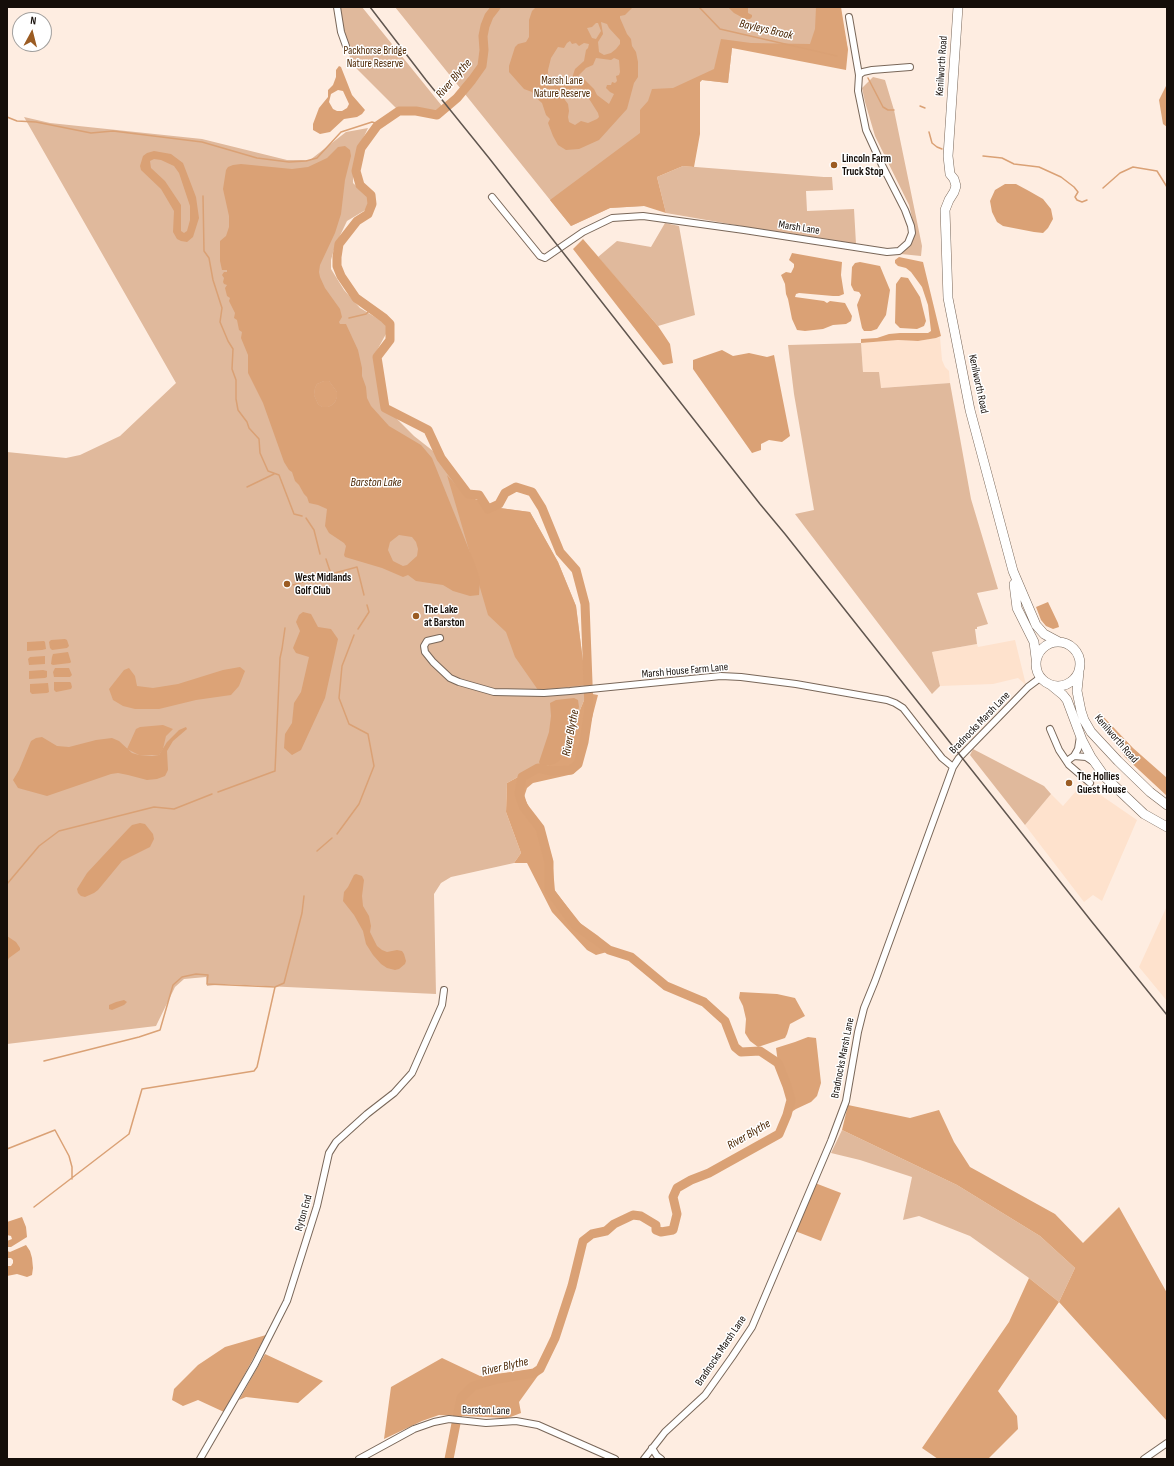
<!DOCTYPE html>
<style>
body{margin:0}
#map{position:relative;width:1174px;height:1466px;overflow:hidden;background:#feede1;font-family:"Sofia Sans Condensed",sans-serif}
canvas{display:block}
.frame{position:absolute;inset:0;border:8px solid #150e09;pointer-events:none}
.north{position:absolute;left:12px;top:12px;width:40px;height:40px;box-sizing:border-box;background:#fff;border:1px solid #a19f9d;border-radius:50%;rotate:7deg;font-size:11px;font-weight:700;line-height:16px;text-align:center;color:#150e09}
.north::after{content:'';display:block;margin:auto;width:14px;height:18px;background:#9b5c23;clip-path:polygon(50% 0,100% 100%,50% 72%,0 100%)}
</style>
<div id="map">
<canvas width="1174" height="1466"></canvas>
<div class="frame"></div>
<div class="north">N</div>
</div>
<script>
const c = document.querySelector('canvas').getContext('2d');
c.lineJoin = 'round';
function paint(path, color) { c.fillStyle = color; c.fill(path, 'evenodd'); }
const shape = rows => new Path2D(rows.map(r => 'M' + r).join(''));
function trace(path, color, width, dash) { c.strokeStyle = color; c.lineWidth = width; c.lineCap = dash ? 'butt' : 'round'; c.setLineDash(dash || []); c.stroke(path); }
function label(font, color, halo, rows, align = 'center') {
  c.font = font + ' "Sofia Sans Condensed",sans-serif'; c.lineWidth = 3; c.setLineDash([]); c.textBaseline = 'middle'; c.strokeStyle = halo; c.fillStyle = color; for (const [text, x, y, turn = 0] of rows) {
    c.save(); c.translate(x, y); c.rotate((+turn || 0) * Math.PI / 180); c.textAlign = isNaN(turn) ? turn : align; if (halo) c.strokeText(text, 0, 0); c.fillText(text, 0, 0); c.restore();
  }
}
paint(shape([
 [940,337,942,360,945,367,949,371,950,383,881,388,863,372,861,343,898,340,918,341],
 [1015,640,1026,685,1018,678,993,684,940,686,932,652,977,644,978,647],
 [1083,783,1137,820,1102,901,1093,895,1084,902,1025,825,1051,794,1063,806],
 [1167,906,1167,1001,1139,967]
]), '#fee2cd');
paint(shape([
 [338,7,362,7,442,106,435,112,415,107,396,108,353,65,345,44],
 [395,7,839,7,848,50,732,48,728,83,702,80,700,82,644,206,610,208,571,226],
 [873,77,885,80,894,110,922,246,921,256,901,254,910,245,913,239,915,230,909,205,875,136,865,102,862,88],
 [24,117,50,123,202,139,287,160,310,160,346,132,368,128,358,149,353,170,353,183,369,198,369,204,367,209,347,221,335,246,331,260,331,269,344,290,360,308,385,323,387,328,386,334,376,352,374,361,386,408,414,436,442,458,466,496,500,508,530,512,558,562,576,606,587,693,575,722,563,756,540,765,507,783,506,812,521,853,514,863,451,877,441,883,434,894,436,994,223,984,207,986,206,977,184,979,175,987,156,1026,7,1044,7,452,66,458,80,455,120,436,176,383],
 [683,166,824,177,832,177,833,190,806,191,807,211,854,209,856,244,776,232,666,213,657,177],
 [665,223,679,226,695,315,658,326,598,257,617,241,651,247],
 [861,343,863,372,879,372,881,388,950,383,971,499,998,589,977,593,988,624,977,627,977,629,975,629,977,644,932,652,940,686,932,694,795,514,814,510,794,394,788,345],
 [973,749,1044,786,1051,794,1025,825,970,755],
 [842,1130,957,1185,1040,1236,1075,1268,1059,1302,1029,1278,970,1236,919,1216,903,1220,912,1177,860,1160,831,1153]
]), '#e0b99c');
paint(shape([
 [816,7,841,7,848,50,846,70,732,48,728,83,702,80,700,82,700,134,694,167,683,166,657,177,666,213,644,206,610,208,571,226,550,200,640,133,640,110,648,101,652,89,673,88,714,69,721,39,751,43,810,44,815,29],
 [1167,84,1167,127,1163,124,1159,100],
 [583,239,658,326,670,344,673,363,663,365,573,249],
 [899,257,923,262,941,336,936,338,918,341,898,340,861,343,861,339,877,338,889,334,900,333,928,333,931,331,928,305,922,287,911,272,906,268,898,266,895,263,895,260],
 [324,381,329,381,337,392,337,397,335,402,332,405,328,407,322,407,318,404,314,395,315,388,317,384],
 [447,475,466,496,500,508,530,512,558,562,576,606,586,685,538,690,515,657,506,632,488,615],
 [240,667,245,671,239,686,231,695,196,700,159,709,135,709,123,706,113,700,109,689,124,670,129,668,135,676,137,686,153,688,178,684,223,670],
 [587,693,598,695,579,768,573,774,533,783,527,788,524,797,530,809,537,818,552,857,555,891,581,924,612,949,607,952,596,955,587,950,552,912,527,863,514,863,521,853,506,812,507,783,540,765,547,766,563,756,575,722],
 [1098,711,1133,748,1167,778,1167,796,1125,757],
 [163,725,173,729,166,736,163,749,159,755,139,755,127,749,136,729,140,727],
 [740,992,777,994,795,998,805,1016,790,1024,787,1034,785,1038,758,1047,750,1041,745,1033,746,1019,743,1006,739,998],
 [808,1037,816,1038,821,1083,817,1096,811,1102,796,1109,787,1115,791,1100,787,1086,778,1063,776,1048,795,1042],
 [848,1105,910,1118,939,1110,954,1142,970,1167,1055,1214,1083,1243,1119,1207,1167,1293,1167,1421,1059,1302,998,1391,1017,1416,1018,1429,988,1459,938,1459,922,1448,1009,1322,1029,1278,1059,1302,1075,1268,1040,1236,957,1185,842,1130],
 [815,1183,841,1193,821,1241,795,1231],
 [266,1335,224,1412,198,1400,183,1406,172,1400,174,1389,198,1365,225,1347],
 [265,1354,323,1381,298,1403,246,1397,239,1400],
 [442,1358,480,1376,527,1370,542,1370,519,1402,521,1413,508,1418,439,1415,422,1421,384,1439,391,1387]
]), '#dca377');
paint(shape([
 [536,7,633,7,625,15,620,16,620,18,627,34,631,39,632,46,636,52,638,62,638,77,634,83,627,109,599,140,579,149,566,150,558,145,553,136,548,123,550,119,546,115,542,103,534,96,532,92,524,89,509,72,509,66,515,47,518,44,526,42,529,37,529,20,532,11],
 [601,22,607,24,609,28,620,40,620,44,616,49,611,53,604,55,599,52,598,42,603,34],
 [596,23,598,23,601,31,596,39,592,38,587,28,592,27],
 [570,41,572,44,576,43,579,46,584,43,589,44,588,48,586,50,584,61,575,69,572,78,569,79,568,76,560,81,557,76,555,78,550,76,548,74,548,70,551,58,558,47,564,48,567,43],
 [596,58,611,60,614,58,619,60,620,72,619,75,616,76,617,81,615,83,612,82,611,85,607,85,606,88,610,92,614,94,609,104,597,95,594,89,584,79,577,77,586,68,593,65],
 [574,88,581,89,586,94,598,113,599,117,597,119,588,123,581,121,575,125,569,122,568,117,569,111,568,104,565,100,564,94,565,92],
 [728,7,748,7,748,13,752,15,752,17,750,19,745,19,734,13],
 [339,66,341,67,352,95,365,110,362,114,357,117,344,119,330,132,320,134,313,130,313,124,319,108,328,97,328,90,333,85,336,77,336,70],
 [338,90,343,91,349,104,347,108,342,111,337,111,333,109,329,102,331,94],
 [345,146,350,150,351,156,345,180,341,214,335,233,320,265,319,272,320,277,325,288,340,309,342,317,339,322,340,324,346,324,358,350,362,368,362,376,366,387,367,398,371,406,389,426,421,445,432,458,476,567,480,580,479,595,470,596,453,591,443,585,416,581,408,575,403,577,382,568,345,557,344,555,346,546,344,543,329,533,325,526,327,509,318,505,309,503,307,497,304,494,299,485,295,481,292,472,289,470,284,462,263,403,248,373,248,355,241,338,242,332,239,330,237,320,234,318,235,313,229,301,230,298,227,296,225,288,227,285,224,284,223,282,224,278,222,275,224,272,227,272,227,270,222,270,220,261,220,241,226,236,229,227,229,216,223,189,226,170,228,167,233,165,241,164,292,169,308,167,327,158,338,147],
 [324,381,329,381,337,392,337,397,335,402,332,405,328,407,322,407,318,404,314,395,315,388,317,384],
 [399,535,412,537,416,542,418,549,417,556,407,565,403,566,393,561,388,550,390,542],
 [154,151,171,154,183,163,196,197,199,218,193,237,187,242,181,241,177,239,173,232,174,211,161,189,141,170,140,166,143,156,147,153],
 [154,159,161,160,174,166,179,173,190,206,190,220,187,231,184,233,181,231,181,205,165,181,151,168,150,161],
 [1005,184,1016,184,1029,191,1043,199,1051,209,1053,219,1048,228,1043,233,1034,232,1003,226,997,222,992,212,990,201,995,190],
 [792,253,842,262,841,275,844,294,839,296,833,296,799,293,796,294,795,297,824,301,827,303,830,301,845,303,852,316,851,321,846,324,833,325,823,329,805,331,797,330,792,319,788,299,786,294,785,284,781,275,786,272,791,273,794,267,794,264,789,260],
 [860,262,880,266,890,290,886,315,877,329,871,331,864,331,862,328,857,305,861,295,859,292,854,291,851,285,852,267,855,263],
 [901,277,908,278,920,297,926,321,924,326,917,329,900,328,895,323,896,284],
 [722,350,733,356,749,353,767,357,774,355,790,436,782,442,769,440,761,444,761,450,752,453,693,369,693,360],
 [1048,602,1058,623,1059,627,1053,629,1046,626,1041,620,1036,607],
 [303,612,311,614,318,627,331,629,338,639,325,698,301,750,292,755,284,748,285,734,292,723,294,703,301,692,309,657,296,653,293,648,300,631,296,622,299,615],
 [65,639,67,640,69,646,67,648,52,650,50,648,49,642,51,640],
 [44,641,45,642,46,649,42,650,27,651,27,642],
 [68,652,71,662,70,663,53,665,51,664,52,657,53,654],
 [45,656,45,664,29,665,28,659,30,657],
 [55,668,69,668,72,675,70,677,54,677,53,672],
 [43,670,47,671,47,677,45,678,29,679,29,671],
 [54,682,70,682,71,683,72,687,71,689,56,692,54,690],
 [48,683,49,692,47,693,32,694,30,692,30,684],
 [574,698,578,700,579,707,563,756,559,761,554,764,547,766,540,765,539,762,549,732,551,716,550,703,556,700],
 [186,727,187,729,173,741,167,751,168,770,165,776,157,779,147,780,128,775,118,773,111,774,47,796,18,788,13,780,19,770,31,741,36,738,42,737,57,746,69,747,96,740,112,738,119,741,132,753,139,755,152,756,159,755,167,742,179,730],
 [140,823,145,824,153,834,154,839,150,847,122,861,98,890,94,893,85,897,81,896,78,893,77,889,87,873,128,829,132,825],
 [356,874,362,876,364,880,362,896,363,906,369,916,371,926,370,932,377,946,382,950,387,952,397,950,402,951,404,954,406,961,405,964,399,969,395,970,387,968,381,964,373,955,366,944,363,931,354,915,343,901,344,892,348,887,354,875],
 [7,936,16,942,20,948,20,950,9,958,7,962],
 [124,1000,127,1002,124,1005,112,1010,109,1009,109,1005,116,1002],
 [22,1217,26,1227,27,1237,11,1247,7,1247,7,1241,12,1239,11,1236,7,1235,7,1222],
 [26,1245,30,1251,32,1258,33,1268,32,1275,27,1277,17,1274,7,1276,7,1266,11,1266,13,1263,13,1260,11,1258,7,1258,7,1251,10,1252]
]), '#daa175');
trace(shape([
 [699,7,720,29,837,56],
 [868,78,883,107,888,110,894,110],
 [920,106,925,108],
 [7,117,17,121,36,122,91,133,113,131,202,142,257,158,289,162,306,161,317,158,341,132,372,122,379,124],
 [929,132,932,143,937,147,942,149],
 [983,156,1002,158,1014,164,1039,167,1061,177,1074,187,1078,192,1075,197,1077,200,1082,202,1087,200],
 [1103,188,1120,173,1133,167,1157,171,1167,187],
 [203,196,204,251,209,258,213,280,222,308,220,322,228,341,233,349,232,369,236,380,236,399,238,410,247,422,249,428,259,439,260,453,268,471,279,475,294,514,302,516],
 [349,318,366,314,371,309],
 [247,487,274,474],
 [306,518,314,530,320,554],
 [326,559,331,574,357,567,364,595],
 [325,576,331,574],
 [293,585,317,578],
 [358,629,369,612,367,605],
 [218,792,275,771,280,658,282,649,285,628],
 [337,834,359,804,374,766,368,734,349,724,339,698,342,666,354,635],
 [317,851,332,838],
 [7,884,39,846,59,831,154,807,174,809,212,794],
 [44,1061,139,1037,160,1030,173,985,182,977,196,974,208,975,207,984,275,987],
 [7,1149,55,1130,69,1156,72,1167,72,1179],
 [34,1207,129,1134,142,1089,254,1071,257,1067,275,987,284,983,302,913,304,896]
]), '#daa175', 1.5);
trace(shape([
 [449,1459,461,1398,473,1386,498,1379,534,1373,540,1369,555,1338,572,1286,583,1241,592,1234,606,1231,614,1224,633,1215,641,1216,656,1225,656,1230,661,1232,673,1230,677,1214,673,1197,677,1188,691,1180,709,1173,779,1134,787,1115,791,1100,787,1086,778,1063,760,1051,741,1052,735,1047,725,1021,704,1002,666,986,631,957,609,950,596,940,575,925,549,890,549,862,540,828,523,806,519,793,522,777,538,768,551,771,571,770,578,764,584,742,589,709,585,604,576,570,560,552,542,508,532,492,516,487,505,493,499,504,488,509,479,495,468,494,441,458,428,430,385,408,377,357,390,340,390,324,384,318,356,298,341,276,337,266,337,257,339,244,357,221,368,214,372,204,371,195,360,185,356,171,361,148,377,126,399,111,416,111,437,115,457,98,472,80,482,66,484,50,483,36,485,26,489,16,496,7]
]), '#daa175', 9);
const minor = shape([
 [337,7,341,32,346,46],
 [859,75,863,72,872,70,910,67],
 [492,197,540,256,545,258,583,232,612,218,643,216,744,230,887,252,899,251,908,243,912,233,911,226,905,210,882,165,866,130,858,91,859,75,849,17],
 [440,638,427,641,424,646,425,652,433,662,450,678,459,682,494,692,544,693,570,691,721,676,741,677,796,684,887,700,895,703,903,708,942,758,953,767],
 [1050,729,1059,750,1069,765,1090,783],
 [1074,756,1086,757,1092,761],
 [1067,761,1074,756,1078,749,1080,736],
 [652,1448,657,1456,661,1459],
 [200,1459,255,1364,287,1301,317,1206,329,1153,336,1142,367,1114,394,1093,412,1073,442,1005,444,990],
 [359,1459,414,1429,434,1422,449,1419,486,1423,516,1421,538,1425,615,1459],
 [644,1459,665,1432,705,1395,732,1357,752,1327,831,1141,846,1101,858,1032,864,1008,875,981,953,767,959,758,1028,687,1040,678],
 [1144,1459,1167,1443]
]);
const highway = shape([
 [958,7,948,156,950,174,954,179,956,186,954,192,949,200,945,210,948,298,970,410,1013,571,1036,625,1044,634,1059,642],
 [1014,584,1017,608,1034,642,1036,658],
 '1036 664a22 22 0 1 1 44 0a22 22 0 1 1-44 0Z',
 [1079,672,1077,691,1081,711,1084,720,1091,732,1118,761,1150,792,1167,805],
 [1052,686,1063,695,1067,700,1082,740,1091,757,1105,777,1144,814,1167,827]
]);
trace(minor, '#796759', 8);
trace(highway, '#796759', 10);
trace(minor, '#fff', 6);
trace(highway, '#fff', 9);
trace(shape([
 [370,7,426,80,489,158,760,504,785,534,1092,922,1167,1015]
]), '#60564f', 1.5);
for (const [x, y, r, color] of [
 [834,165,4,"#9b5c23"],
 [287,584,4,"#9b5c23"],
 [416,616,4,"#9b5c23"],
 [1069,783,4,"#9b5c23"]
]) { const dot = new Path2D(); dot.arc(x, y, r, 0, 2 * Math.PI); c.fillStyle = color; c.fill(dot); trace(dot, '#fff', 1.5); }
label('11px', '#4f2a06', '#fff', [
 ["Packhorse Bridge",375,51],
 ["Nature Reserve",375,64],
 ["Marsh Lane",562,81],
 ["Nature Reserve",562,94]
]);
label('11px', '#150e09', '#fff', [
 ["Kenilworth Road",942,66,-86],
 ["Marsh Lane",799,228,9],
 ["Kenilworth Road",978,384,78],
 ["Marsh House Farm Lane",685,671,-5],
 ["Bradnocks Marsh Lane",980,723,-46],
 ["Kenilworth Road",1116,739,49],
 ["Bradnocks Marsh Lane",843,1058,-79],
 ["Ryton End",304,1213,-74],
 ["Bradnocks Marsh Lane",721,1351,-56],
 ["Barston Lane",486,1411,1]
]);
label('bold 11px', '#150e09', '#fff', [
 ["Lincoln Farm",842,159],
 ["Truck Stop",842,172],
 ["West Midlands",295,578],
 ["Golf Club",295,591],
 ["The Lake",424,610],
 ["at Barston",424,623],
 ["The Hollies",1077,777],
 ["Guest House",1077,790]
], 'left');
label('italic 12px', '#492401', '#fff', [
 ["Bayleys Brook",766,30,13],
 ["River Blythe",454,79,-49],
 ["Barston Lake",376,483],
 ["River Blythe",571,733,-79],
 ["River Blythe",749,1135,-30],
 ["River Blythe",505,1367,-13]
]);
</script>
